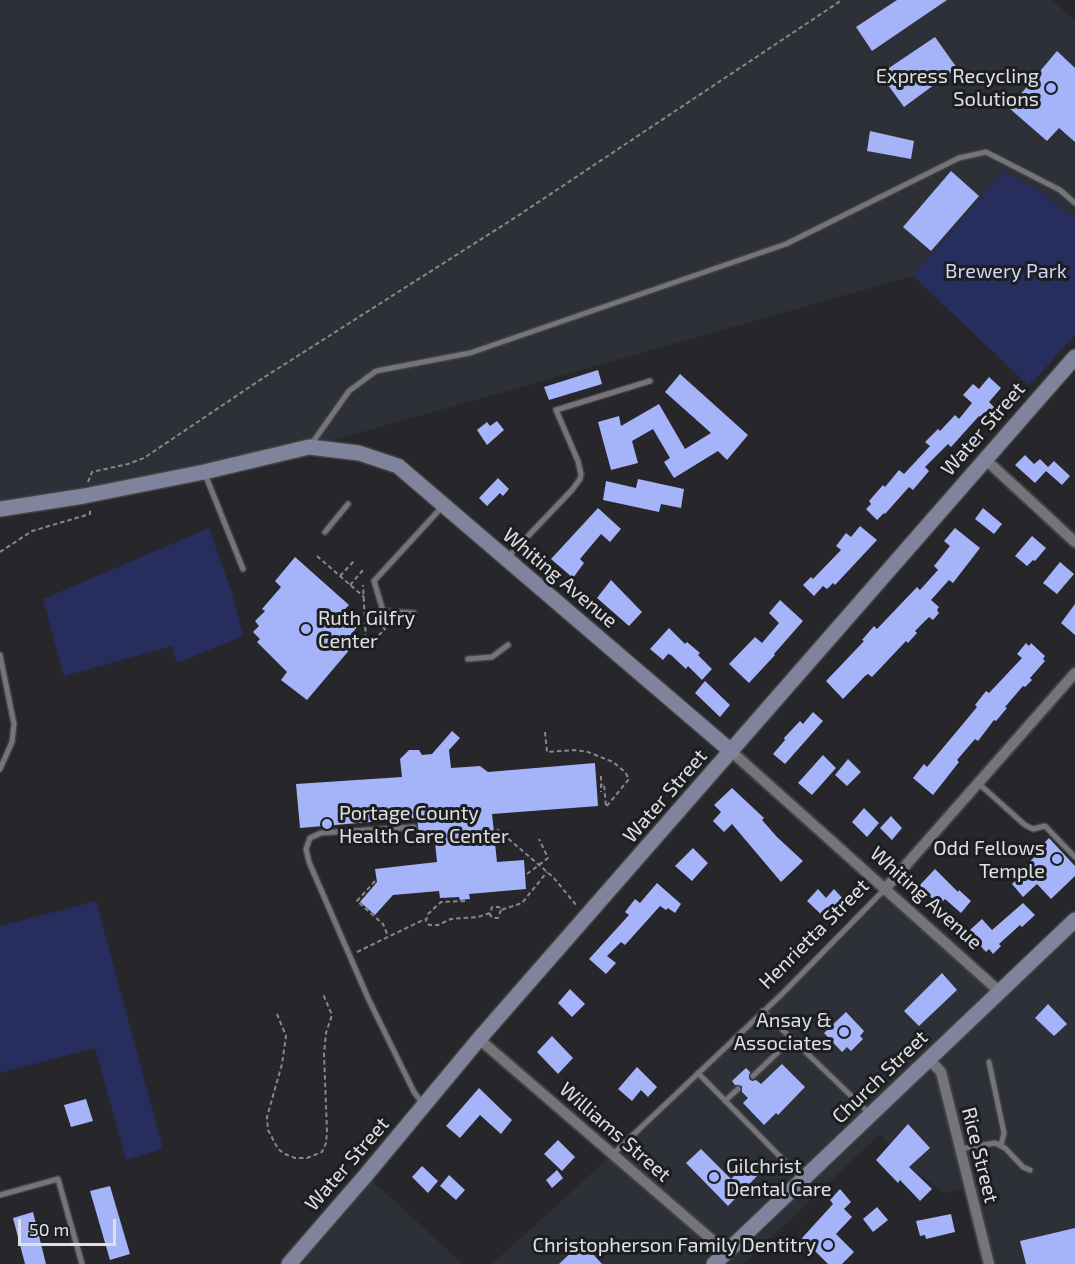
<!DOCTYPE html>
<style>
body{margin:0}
#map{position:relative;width:1075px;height:1264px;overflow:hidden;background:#27272b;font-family:"Exo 2",sans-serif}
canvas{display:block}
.scale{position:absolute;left:18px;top:1219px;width:98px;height:27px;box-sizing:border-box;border:3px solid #dfe0e2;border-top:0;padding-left:8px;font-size:18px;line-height:21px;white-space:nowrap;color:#dfe0e2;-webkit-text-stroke:4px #1d1e21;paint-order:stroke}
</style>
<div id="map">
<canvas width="1075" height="1264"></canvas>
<div class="scale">50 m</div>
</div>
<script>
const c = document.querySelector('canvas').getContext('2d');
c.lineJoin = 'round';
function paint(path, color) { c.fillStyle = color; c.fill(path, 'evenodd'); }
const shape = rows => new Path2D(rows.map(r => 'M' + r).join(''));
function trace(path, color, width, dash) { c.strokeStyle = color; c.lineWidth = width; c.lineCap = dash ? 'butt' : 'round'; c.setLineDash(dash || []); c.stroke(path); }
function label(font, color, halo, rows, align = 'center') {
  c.font = font + ' "Exo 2",sans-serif'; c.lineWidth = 6; c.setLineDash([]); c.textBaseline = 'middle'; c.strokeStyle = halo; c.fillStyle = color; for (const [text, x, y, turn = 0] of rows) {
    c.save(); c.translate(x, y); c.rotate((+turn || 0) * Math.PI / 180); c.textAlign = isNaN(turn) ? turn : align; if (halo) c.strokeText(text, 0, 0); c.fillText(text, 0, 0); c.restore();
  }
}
paint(shape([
 [0,0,1052,0,1075,21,1075,219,1040,191,1004,171,913,276,309,447,0,509],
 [884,890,1000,991,1075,920,1075,1264,989,1264,970,1187,944,1193,913,1170,880,1134,743,1264,492,1264,613,1154,782,994],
 [366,1175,463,1264,289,1264]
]), '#2e3038');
paint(shape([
 [1004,171,1040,191,1075,219,1075,335,1029,386,913,276],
 [209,528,231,590,243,636,177,663,172,646,64,676,43,599],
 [96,901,163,1149,126,1160,95,1048,0,1073,0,926]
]), '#272d5d');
paint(shape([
 [897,0,947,0,872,51,856,27],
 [935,37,957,68,904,107,880,74],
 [1057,51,1075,68,1075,142,1059,128,1047,141,1009,108],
 [870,131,914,141,911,159,867,151],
 [951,171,979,196,931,251,903,227],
 [598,370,602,384,549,400,544,387],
 [680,374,748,435,727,460,718,451,674,478,664,462,670,458,653,429,632,441,638,463,611,470,598,422,619,416,621,426,659,404,685,449,711,433,665,392],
 [989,377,1001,388,989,402,998,411,987,423,979,416,951,447,948,444,925,467,929,471,913,490,909,487,885,514,884,513,877,520,866,509,871,504,869,501,883,485,885,487,899,470,904,474,930,446,925,442,938,429,940,431,955,415,959,419,972,403,963,395,973,384,979,389],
 [497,421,504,430,487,445,477,430,487,422,490,426],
 [1025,455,1034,464,1040,459,1048,467,1054,461,1070,476,1062,485,1046,471,1035,483,1015,465],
 [498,478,509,489,503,496,500,493,487,506,479,498],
 [638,479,684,489,681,508,661,504,659,512,603,500,606,481,636,488],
 [598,508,621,529,610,542,601,534,580,559,584,563,573,578,551,559],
 [983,508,1002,524,994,534,975,519],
 [860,526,877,540,835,585,833,583,827,589,823,586,814,596,803,585,811,577,813,579,841,550,836,546,846,533,851,537],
 [955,528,980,548,953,583,949,580,931,600,939,607,937,610,939,613,933,620,929,617,915,631,917,633,908,643,906,641,872,677,868,674,865,676,843,699,826,681,864,641,862,640,874,626,877,629,917,587,920,590,938,570,934,566,950,546,944,541],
 [1032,536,1046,548,1035,561,1033,560,1027,566,1015,556],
 [295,557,349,605,343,611,358,626,348,638,352,641,349,645,351,648,307,700,281,680,287,672,257,642,260,639,253,632,259,626,255,621,265,611,262,609,281,587,275,581],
 [1060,562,1074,574,1057,594,1043,583],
 [611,580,642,612,629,626,597,598],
 [780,600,803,621,774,654,775,655,749,683,729,664,755,637,762,643,779,623,769,613],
 [1075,604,1075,635,1061,623],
 [669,628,685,644,687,642,700,653,698,655,712,669,702,680,688,666,686,669,671,655,668,654,663,660,650,649],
 [1026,643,1029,646,1031,643,1045,656,1043,659,1045,661,1030,678,1032,680,1025,687,1023,686,1005,707,1007,708,996,721,994,720,978,741,975,739,957,760,959,762,933,795,913,778,924,764,927,767,977,707,975,705,986,691,989,693,1022,658,1017,654],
 [705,681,730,705,720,717,695,693],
 [813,712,823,721,785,764,773,754,785,740,784,738,800,721,803,724],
 [452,731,460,738,449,750,451,768,480,766,488,772,595,763,598,806,492,814,497,862,524,860,526,889,469,894,470,899,460,900,459,897,440,898,439,891,393,895,375,915,360,902,377,882,375,869,437,862,434,832,419,834,417,818,300,828,296,784,402,777,400,759,409,750,419,750,422,755,432,754],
 [823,755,836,768,812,795,798,783],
 [848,759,861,772,847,786,835,775],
 [732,788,764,818,762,820,777,837,803,861,781,882,732,824,724,832,713,821,721,812,714,805],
 [864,808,879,823,867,837,852,822],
 [891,816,902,828,892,840,880,828],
 [1049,838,1075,866,1075,876,1051,899,1037,884,1023,897,1012,884,1025,871,1023,869,1038,853,1041,850,1039,848],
 [693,848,708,863,692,881,675,866],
 [935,869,958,892,959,890,971,901,961,913,945,899,939,905,919,886],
 [657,883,681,904,675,913,668,908,666,910,660,906,625,945,621,942,607,956,616,963,606,974,589,959,629,915,625,912,635,899,640,903],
 [818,889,826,898,834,889,845,901,827,920,807,901],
 [1023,903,1035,915,1022,927,1020,925,999,944,1001,946,993,954,989,949,986,952,976,941,979,938,970,930,982,919,992,930],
 [942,973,957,990,919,1026,904,1011],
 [570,989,585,1004,572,1017,558,1003],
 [1048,1004,1067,1024,1054,1036,1035,1018],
 [846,1012,864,1031,860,1036,863,1039,851,1051,847,1047,842,1052,824,1033],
 [552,1036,573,1058,558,1074,537,1052],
 [782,1064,805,1087,778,1115,776,1113,764,1125,743,1103,748,1098,742,1092,742,1086,735,1085,732,1081,746,1068,750,1072,749,1079,752,1081,756,1080,761,1084],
 [637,1067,657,1087,648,1097,641,1090,632,1101,618,1089],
 [479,1088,512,1120,501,1134,480,1115,460,1138,446,1126],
 [86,1099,93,1121,71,1127,64,1105],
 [908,1124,930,1148,909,1167,932,1189,920,1201,900,1180,898,1183,876,1160],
 [558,1140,575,1157,562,1171,544,1154],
 [701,1149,731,1179,749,1162,760,1173,728,1206,686,1163],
 [422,1166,438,1181,428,1193,412,1177],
 [557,1170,563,1178,552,1188,546,1180],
 [449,1175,465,1190,456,1200,440,1186],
 [110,1186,130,1254,110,1260,90,1191],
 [840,1189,851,1202,844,1209,852,1217,836,1234,854,1252,842,1264,828,1264,802,1238,833,1204,830,1200],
 [877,1207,888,1220,873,1232,863,1219],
 [33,1212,46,1264,25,1264,13,1218],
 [951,1214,955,1232,926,1239,925,1235,920,1236,916,1221],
 [1075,1228,1075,1264,1026,1264,1020,1241],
 [582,1242,602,1264,559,1264]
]), '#a5b3f8');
const lane = shape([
 [310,446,349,391,376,371,470,353,786,244,959,158,986,152,1060,190,1075,203],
 [205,474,243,569],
 [325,532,348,504],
 [507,558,572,490,580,479,581,474,578,461,556,410,650,381],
 [414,613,383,611,374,581,442,507],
 [0,655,14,724,12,742,0,769],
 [468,659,492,657,508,645],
 [978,783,1025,825,1033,829,1045,826,1075,857],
 [414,827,321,833,310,838,306,849,309,862,368,998,414,1092,423,1104],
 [763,1011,870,1114],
 [989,1062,1004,1133,1001,1145],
 [698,1073,802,1179],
 [753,1076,792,1039],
 [725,1101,738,1089],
 [960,1149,995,1143,1005,1148,1023,1167,1030,1170],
 [613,1154,782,994,884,890],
 [0,1195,58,1179,82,1264]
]);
const street = shape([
 [985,459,1075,542],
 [732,752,1000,992],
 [884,890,1075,673],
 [479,1039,711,1239,725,1253],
 [929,1059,941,1072,989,1264]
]);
const secondary = shape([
 [0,509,84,496,204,472,309,447,359,453,398,466,732,752],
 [289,1264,366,1175,479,1039,1075,357],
 [714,1264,1075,920]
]);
trace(lane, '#424245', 8);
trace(street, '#424245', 14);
trace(secondary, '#424245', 18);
trace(shape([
 [88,482,92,472,128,464,144,458,263,378,516,217,842,0],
 [0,552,32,531,90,514,90,508],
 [317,556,364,597],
 [340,576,354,561],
 [350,585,363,570],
 [366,612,385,629,375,639,366,640],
 [352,641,366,640,363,585],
 [545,732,547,752,575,750,588,752,613,762,625,772,629,779,606,807,604,784,601,785],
 [601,776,601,792],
 [497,829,553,877,577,906],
 [527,874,548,858,539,839],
 [375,881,357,901,383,924,388,936],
 [465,901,441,902,428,914,426,921,429,925,438,925,451,919,478,917,490,913],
 [501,910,498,918,493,918,490,915,492,907,499,907,501,910,522,903,547,872],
 [357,952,425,919],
 [277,1014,286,1036,282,1064,267,1117,268,1130,278,1149,285,1154,295,1158,307,1158,322,1152,326,1143,327,1132,324,1054,326,1033,332,1015,323,994]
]), '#87888b', 2, [4.5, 3]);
trace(lane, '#757579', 5);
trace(street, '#757579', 10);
trace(secondary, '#7f839c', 15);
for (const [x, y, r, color] of [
 [1051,88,6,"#a3b2fd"],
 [306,629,6,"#a3b2fd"],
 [327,824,6,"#a3b2fd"],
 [1057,859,6,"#a3b2fd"],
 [844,1032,6,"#a3b2fd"],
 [714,1177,6,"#a3b2fd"],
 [828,1245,6,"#a3b2fd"]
]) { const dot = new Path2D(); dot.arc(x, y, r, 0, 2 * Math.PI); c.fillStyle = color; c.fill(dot); trace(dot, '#1d1e21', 2); }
label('20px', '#dfe0e2', '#1d1e21', [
 ["Express Recycling",1039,76],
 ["Solutions",1039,99],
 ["Ruth Gilfry",318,618,"left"],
 ["Center",318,641,"left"],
 ["Portage County",339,813,"left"],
 ["Health Care Center",339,836,"left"],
 ["Odd Fellows",1045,848],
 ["Temple",1045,871],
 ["Ansay &",832,1020],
 ["Associates",832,1043],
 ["Gilchrist",726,1166,"left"],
 ["Dental Care",726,1189,"left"],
 ["Christopherson Family Dentitry",816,1245]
], 'right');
label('20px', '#ced6fb', '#1d1e21', [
 ["Brewery Park",1006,271]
]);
label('20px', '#dfe0e2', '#1d1e21', [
 ["Water Street",983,429,-49],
 ["Whiting Avenue",560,578,40],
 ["Water Street",665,796,-49],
 ["Whiting Avenue",926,898,42],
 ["Henrietta Street",814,934,-45],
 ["Church Street",880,1077,-44],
 ["Williams Street",615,1132,41],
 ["Rice Street",980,1155,76],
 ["Water Street",347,1164,-49]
]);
</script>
